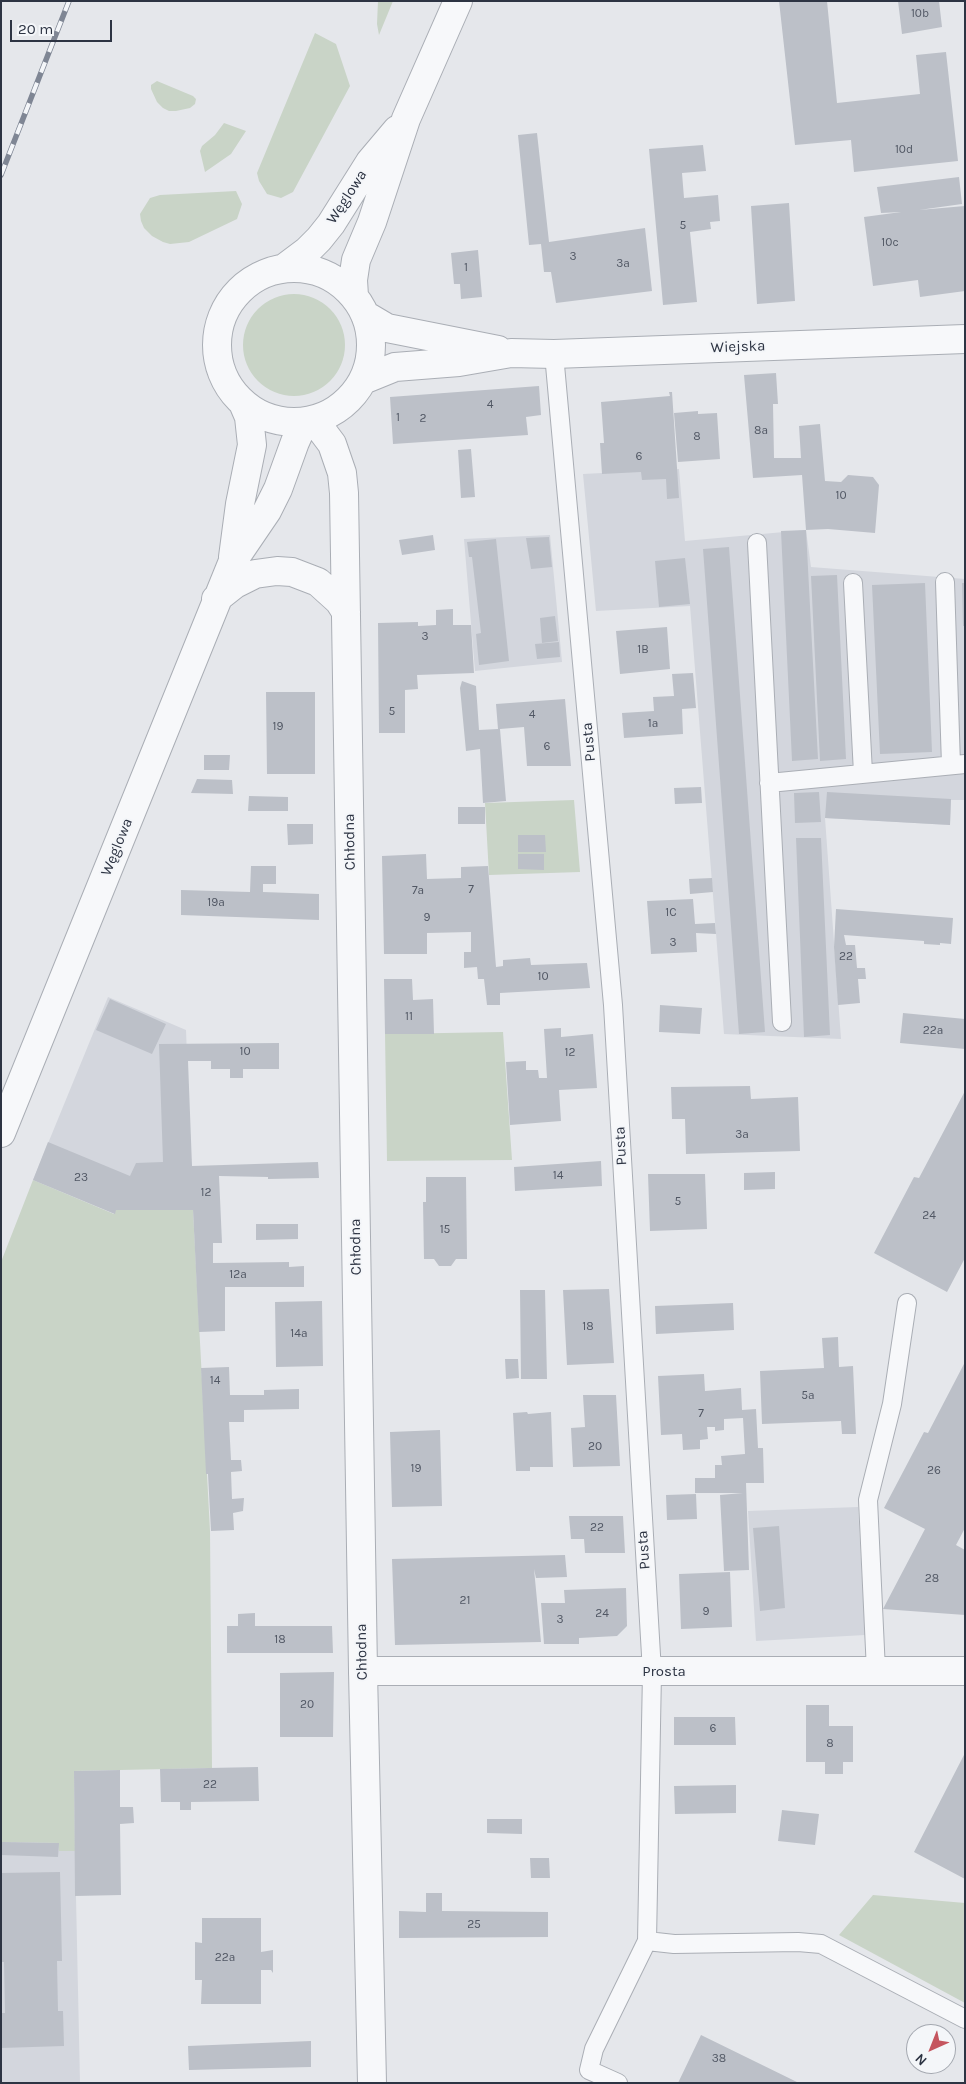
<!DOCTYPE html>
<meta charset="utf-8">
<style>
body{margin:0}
#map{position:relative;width:966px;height:2084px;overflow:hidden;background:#e5e7eb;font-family:Karla,sans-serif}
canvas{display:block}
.frame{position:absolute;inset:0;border:2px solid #2d3443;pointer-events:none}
.north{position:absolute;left:906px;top:2024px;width:50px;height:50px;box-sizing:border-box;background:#f4f6f9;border:1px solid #a4a8b0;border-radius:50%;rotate:224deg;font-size:14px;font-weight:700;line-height:20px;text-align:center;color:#2d3443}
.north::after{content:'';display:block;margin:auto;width:18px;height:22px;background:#c5555f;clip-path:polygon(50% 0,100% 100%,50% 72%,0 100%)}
.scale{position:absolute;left:10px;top:20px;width:102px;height:22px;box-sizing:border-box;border:2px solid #2d3443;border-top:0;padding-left:6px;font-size:15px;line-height:18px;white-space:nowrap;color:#2d3443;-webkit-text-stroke:4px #f4f6f9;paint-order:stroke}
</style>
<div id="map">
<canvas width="966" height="2084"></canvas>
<div class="frame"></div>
<div class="north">N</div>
<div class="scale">20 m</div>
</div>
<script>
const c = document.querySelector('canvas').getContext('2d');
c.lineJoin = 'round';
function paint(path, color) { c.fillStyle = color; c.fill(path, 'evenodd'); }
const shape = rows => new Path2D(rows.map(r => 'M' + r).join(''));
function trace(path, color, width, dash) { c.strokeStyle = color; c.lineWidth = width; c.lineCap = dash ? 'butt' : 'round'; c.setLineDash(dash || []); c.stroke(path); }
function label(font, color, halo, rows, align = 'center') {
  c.font = font + ' Karla,sans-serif'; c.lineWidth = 4; c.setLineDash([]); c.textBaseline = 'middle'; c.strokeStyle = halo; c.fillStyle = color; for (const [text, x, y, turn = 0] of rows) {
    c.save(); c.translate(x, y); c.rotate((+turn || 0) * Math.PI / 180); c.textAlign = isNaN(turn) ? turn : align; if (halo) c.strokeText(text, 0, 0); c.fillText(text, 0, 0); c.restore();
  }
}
paint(shape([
 [679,469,685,541,806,530,811,567,965,579,965,800,951,800,950,825,825,818,841,1039,724,1034,690,606,596,611,583,474],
 [550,535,562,662,475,671,464,539],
 [108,997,186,1030,193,1210,115,1214,33,1180],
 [858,1507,865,1635,756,1641,748,1511],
 [1,1842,59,1843,75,1851,80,2083,1,2083]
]), '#d3d6dd');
paint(shape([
 [378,1,393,1,379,35,377,24],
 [315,33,336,44,350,86,293,192,281,198,267,194,259,181,257,173],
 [157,81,193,96,196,99,195,104,190,108,176,111,169,111,163,108,157,102,151,89,151,85],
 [224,123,246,131,231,154,205,172,200,151,202,146,215,135],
 [236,191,242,204,237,219,189,242,170,244,163,242,152,236,144,228,141,221,140,214,150,198,160,195],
 '243 345a51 51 0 1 1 102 0a51 51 0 1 1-102 0Z',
 [574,800,580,872,489,875,485,803],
 [503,1032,512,1160,387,1161,385,1034],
 [33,1180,114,1214,116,1210,193,1210,210,1531,212,1768,74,1771,75,1851,59,1851,58,1843,1,1842,1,1262],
 [873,1895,965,1903,965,2003,839,1935]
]), '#c9d4c7');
paint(shape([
 [779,1,827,1,837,103,920,94,916,55,946,52,958,161,854,172,851,140,795,145],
 [898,1,939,1,942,27,902,34],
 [537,133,549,242,645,228,652,291,556,303,551,272,544,272,541,244,529,245,518,135],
 [703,145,706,171,682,173,684,198,718,195,720,221,710,222,711,229,690,232,697,302,663,305,649,149],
 [959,177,962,204,919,210,965,206,965,291,920,297,918,280,873,286,864,217,901,212,881,213,877,187],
 [789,203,795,301,757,304,751,206],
 [478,250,482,297,461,299,460,284,454,284,451,253],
 [776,373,778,404,773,404,774,458,801,458,799,426,820,424,825,481,841,482,848,475,873,477,879,485,875,533,828,529,806,530,802,475,753,478,744,375],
 [539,386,541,415,526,417,528,435,393,444,390,397],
 [669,392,672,392,679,498,667,499,666,479,642,480,641,472,602,474,600,443,604,443,601,402,670,396],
 [698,411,698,414,717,413,720,459,678,462,674,413],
 [471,449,475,497,461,498,458,450],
 [806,530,818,759,792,761,781,531],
 [433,535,435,550,402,555,399,540],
 [549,537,552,567,531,569,526,538],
 [496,539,509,661,479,665,476,634,481,633,472,557,469,557,467,542],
 [729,547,765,1032,739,1034,703,549],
 [685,558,690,604,659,607,655,561],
 [837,575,846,759,820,761,811,576],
 [925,583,932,752,880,754,872,585],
 [962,583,965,583,965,626,963,626],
 [453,609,453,625,471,625,474,673,417,675,418,689,405,690,405,733,379,733,378,623,418,622,418,626,436,625,436,610],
 [555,616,558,641,542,643,540,618],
 [667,627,670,669,620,674,616,631],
 [559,642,560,657,537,659,535,644],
 [693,673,696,708,682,709,683,734,624,738,622,713,654,711,653,697,674,696,672,674],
 [462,681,476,686,479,730,498,729,496,704,565,699,571,766,527,766,524,727,500,729,506,801,483,803,480,749,466,751,460,688],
 [266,692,315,692,315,774,267,774],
 [204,755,230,755,229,770,204,770],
 [197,779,232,780,233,794,191,793],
 [701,787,702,803,675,804,674,788],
 [819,792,821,822,795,823,794,793],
 [827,792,951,799,950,825,825,818],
 [249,796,288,797,288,811,248,811],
 [458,807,485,807,485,824,458,824],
 [287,824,313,824,313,844,288,845],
 [518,835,545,835,546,852,518,852],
 [796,838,821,838,830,1035,804,1037],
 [426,854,427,879,461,878,461,867,488,866,496,967,503,966,503,960,530,958,531,965,587,963,590,988,500,993,500,1005,487,1005,484,979,478,979,477,967,464,968,464,952,471,952,471,932,427,933,427,954,384,954,382,856],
 [518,854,544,854,544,870,518,869],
 [251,866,276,866,276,884,263,884,263,892,319,894,319,920,181,915,181,890,250,892],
 [712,878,713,892,690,894,689,879],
 [693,899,695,924,715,923,716,934,696,933,697,952,651,954,647,901],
 [836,909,953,918,951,944,940,943,940,945,924,944,924,941,844,935,846,945,855,945,857,968,865,968,866,979,858,979,860,1003,838,1005,834,947],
 [384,979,412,979,413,1000,433,999,434,1034,385,1034],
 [110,999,166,1024,152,1054,96,1030],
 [660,1005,702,1008,700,1034,659,1032],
 [903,1013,965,1019,965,1049,900,1043],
 [561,1028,561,1037,593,1034,597,1088,559,1090,561,1121,510,1125,506,1062,526,1061,526,1070,538,1070,539,1078,547,1078,544,1029],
 [279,1043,279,1069,243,1069,243,1078,230,1078,230,1069,211,1069,211,1061,188,1061,192,1166,318,1162,319,1178,268,1179,268,1177,219,1176,222,1243,213,1243,213,1263,289,1262,289,1267,304,1266,304,1287,225,1287,225,1331,199,1332,193,1210,116,1210,115,1214,33,1180,48,1142,130,1176,136,1163,163,1162,159,1044],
 [750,1086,751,1099,798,1097,800,1151,686,1154,685,1119,672,1119,671,1087],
 [965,1091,965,1258,947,1292,874,1253,914,1177,919,1178],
 [601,1161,602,1186,515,1191,514,1167],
 [775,1172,775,1189,744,1190,744,1173],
 [648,1174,705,1174,707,1229,650,1231],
 [426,1177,466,1177,467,1259,456,1259,451,1266,439,1266,434,1259,424,1259,423,1202,426,1202],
 [256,1224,298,1224,298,1239,256,1240],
 [609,1289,614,1363,567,1365,563,1290],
 [520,1290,545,1290,547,1379,521,1379],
 [322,1301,323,1366,276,1367,275,1302],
 [733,1303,734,1330,656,1334,655,1306],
 [838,1337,839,1367,853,1366,856,1434,842,1434,841,1421,762,1424,760,1371,824,1368,822,1338],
 [505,1359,518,1359,519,1378,506,1379],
 [965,1362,965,1528,956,1545,965,1550,965,1615,883,1609,925,1529,884,1508,924,1432,928,1433],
 [229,1367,230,1395,264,1395,264,1390,299,1389,299,1409,244,1410,244,1422,229,1422,231,1460,241,1460,242,1471,231,1472,232,1499,244,1498,243,1511,233,1513,234,1530,211,1531,208,1474,206,1474,201,1368],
 [704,1374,705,1391,741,1388,742,1410,756,1409,758,1448,763,1448,764,1483,746,1483,749,1570,724,1571,720,1495,743,1493,695,1493,695,1478,715,1478,715,1465,722,1465,721,1456,745,1454,743,1418,724,1419,724,1430,715,1431,715,1427,707,1427,708,1439,700,1440,700,1449,683,1450,682,1434,661,1435,658,1376],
 [583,1395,616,1395,620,1466,573,1467,571,1428,585,1427],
 [527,1412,528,1414,551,1412,553,1467,530,1467,530,1471,516,1471,513,1413],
 [440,1430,442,1506,392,1507,390,1432],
 [696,1494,697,1519,667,1520,666,1495],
 [569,1516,623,1516,625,1553,585,1553,584,1539,571,1539],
 [779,1526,785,1608,760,1611,753,1528],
 [565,1555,567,1577,536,1578,534,1569,541,1642,395,1645,392,1559],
 [730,1572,732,1627,681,1629,679,1574],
 [626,1588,627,1626,617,1636,579,1638,579,1644,544,1644,541,1603,565,1603,564,1590],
 [255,1613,255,1626,332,1626,333,1653,227,1653,227,1626,238,1626,238,1614],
 [334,1672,333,1737,280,1737,280,1673],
 [806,1705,829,1705,829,1726,853,1726,853,1762,843,1762,843,1774,825,1774,825,1762,806,1762],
 [674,1717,735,1717,736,1745,674,1745],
 [965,1753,965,1879,914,1852],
 [258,1767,259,1801,191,1802,191,1810,180,1810,180,1802,161,1802,160,1769],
 [120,1770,120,1807,133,1807,134,1823,120,1824,121,1895,75,1896,74,1771],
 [736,1785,736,1813,675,1814,674,1786],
 [782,1810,819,1814,815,1845,778,1841],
 [487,1819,522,1819,522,1834,487,1833],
 [1,1842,59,1843,58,1857,1,1855],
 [530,1858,549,1858,550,1878,531,1878],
 [60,1872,62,1961,57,1961,58,2011,63,2011,64,2046,1,2048,1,2013,5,2013,4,1962,1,1962,1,1873],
 [426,1893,442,1893,442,1911,548,1912,548,1937,399,1938,399,1911,426,1912],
 [202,1918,261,1918,261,1952,273,1950,273,1973,271,1970,261,1970,261,2004,201,2004,202,1980,195,1980,195,1942,202,1943],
 [701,2035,799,2083,678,2083],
 [311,2041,311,2067,189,2070,188,2046]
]), '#bcc0c8');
const service = shape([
 [554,354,613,1005,652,1672,647,1941,594,2049,589,2070,618,2083],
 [757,543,782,1022],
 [945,582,951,765],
 [853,583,863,773],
 [769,783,965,764],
 [876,1671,868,1500,892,1404,907,1303],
 [647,1941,674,1944,798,1942,821,1944,965,2019]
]);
const minor = shape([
 [363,1671,965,1671]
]);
const tertiary = shape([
 '217 345a77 77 0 1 1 154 0a77 77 0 1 1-154 0Z',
 [283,269,307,251,319,239,331,224,370,162,397,130],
 [354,296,353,280,356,260,372,222,406,119,458,1],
 [365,315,387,328,498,350],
 [363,380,395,367,459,362,511,353,554,354,965,339],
 [314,420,332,444,342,473,344,493,363,1671,372,2083],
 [233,557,240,504,252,445,249,417,243,403],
 [216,599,235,584,255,574,277,571,292,572,318,582,339,601,346,612],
 [1,1133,233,561,267,511,278,489,295,442,304,422]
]);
trace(service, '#aaaeb5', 20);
trace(minor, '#aaaeb5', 30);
trace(tertiary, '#aaaeb5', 30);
trace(service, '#f7f8fa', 18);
trace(minor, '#f7f8fa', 28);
trace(tertiary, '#f7f8fa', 28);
const rail = shape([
 [1,175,69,1]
]);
trace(rail, '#7f8694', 5.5);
trace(rail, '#f4f6f9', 4, [11]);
label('12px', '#515764', null, [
 ["10b",920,14],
 ["10d",904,150],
 ["5",683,226],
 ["10c",890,243],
 ["3",573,257],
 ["3a",623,264],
 ["1",466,268],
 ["4",490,405],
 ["1",398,418],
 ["2",423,419],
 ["8a",761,431],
 ["8",697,437],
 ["6",639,457],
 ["10",841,496],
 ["3",425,637],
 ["1B",643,650],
 ["5",392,712],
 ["4",532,715],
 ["1a",653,724],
 ["19",278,727],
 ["6",547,747],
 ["7",471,890],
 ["7a",418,891],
 ["19a",216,903],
 ["1C",671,913],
 ["9",427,918],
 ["3",673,943],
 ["22",846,957],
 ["10",543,977],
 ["11",409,1017],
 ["22a",933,1031],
 ["10",245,1052],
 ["12",570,1053],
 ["3a",742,1135],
 ["14",558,1176],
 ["23",81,1178],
 ["12",206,1193],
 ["5",678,1202],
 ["24",929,1216],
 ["15",445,1230],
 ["12a",238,1275],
 ["18",588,1327],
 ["14a",299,1334],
 ["14",215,1381],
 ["5a",808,1396],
 ["7",701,1414],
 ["20",595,1447],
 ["19",416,1469],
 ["26",934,1471],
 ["22",597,1528],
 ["28",932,1579],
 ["21",465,1601],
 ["9",706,1612],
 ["24",602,1614],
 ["3",560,1620],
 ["18",280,1640],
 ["20",307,1705],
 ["6",713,1729],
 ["8",830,1744],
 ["22",210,1785],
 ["25",474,1925],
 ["22a",225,1958],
 ["38",719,2059]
]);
label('15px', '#2d3443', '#f4f6f9', [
 ["Węglowa",347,197,-57],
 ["Wiejska",738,347,-2],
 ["Pusta",589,742,-95],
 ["Chłodna",350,842,-91],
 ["Węglowa",117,847,-68],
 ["Pusta",621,1146,-93],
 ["Chłodna",356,1247,-91],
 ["Pusta",644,1550,-94],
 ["Chłodna",362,1652,-91],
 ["Prosta",664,1672]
]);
</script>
